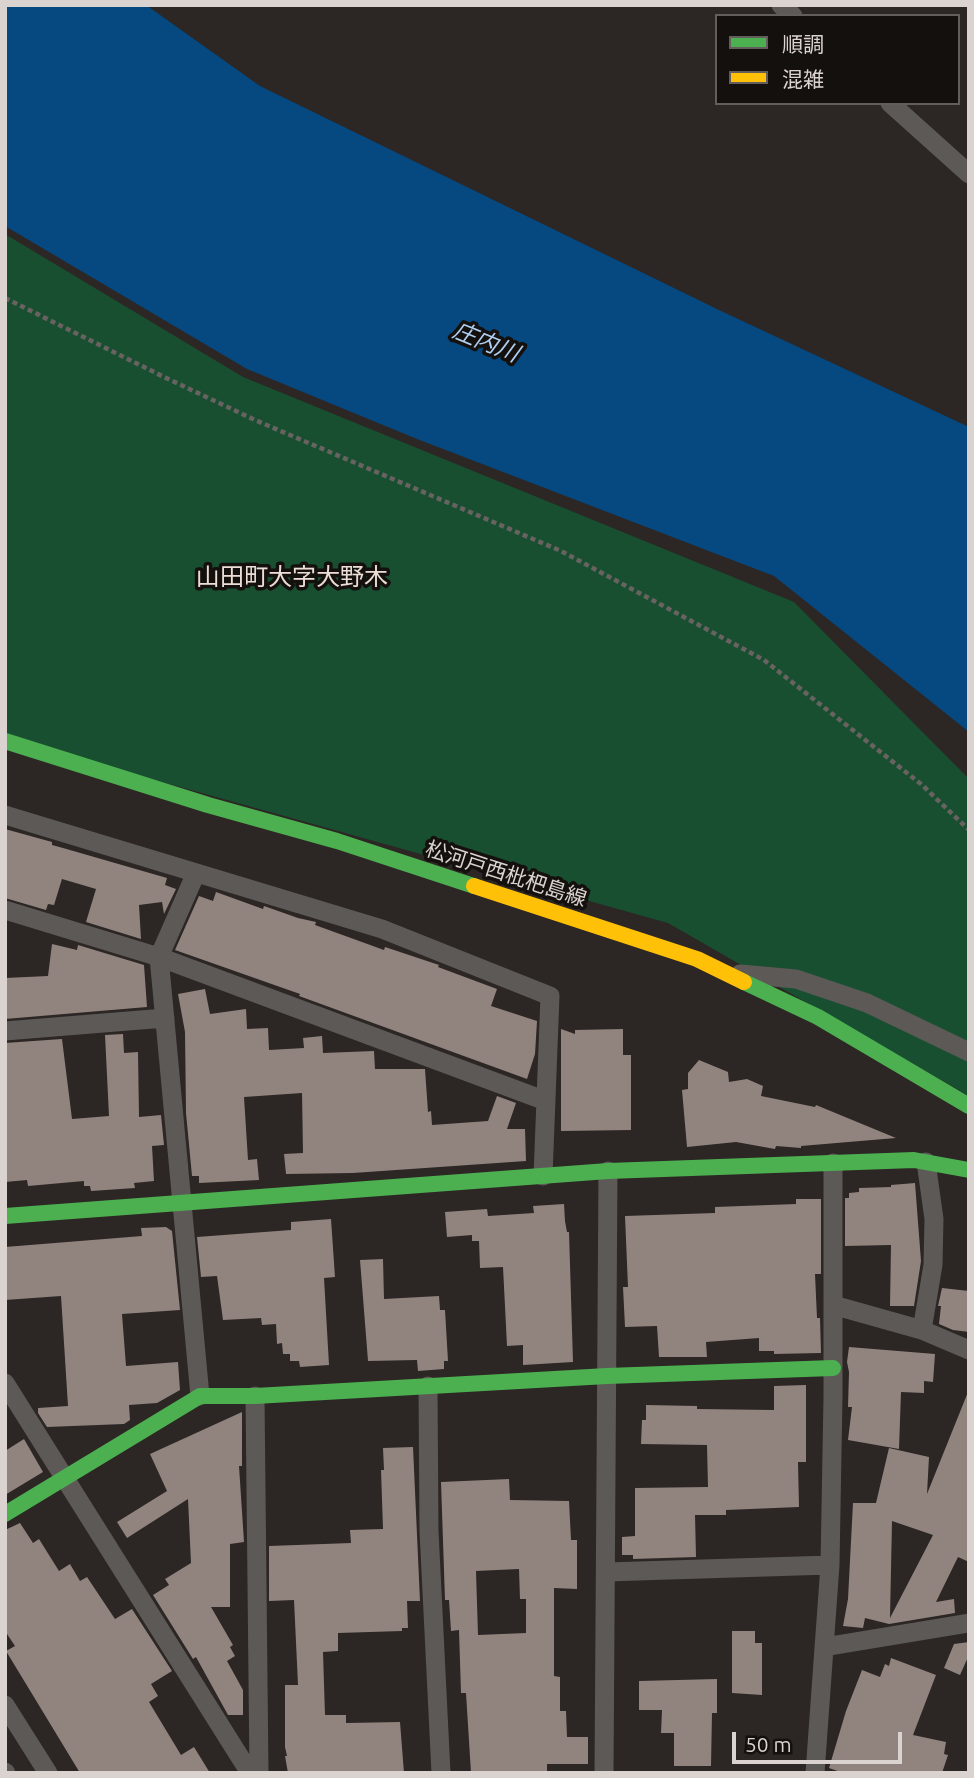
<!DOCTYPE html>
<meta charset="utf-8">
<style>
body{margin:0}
#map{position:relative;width:974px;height:1778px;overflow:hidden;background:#2c2624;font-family:Ubuntu,"Noto Sans JP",sans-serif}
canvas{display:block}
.frame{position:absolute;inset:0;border:7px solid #dad3d0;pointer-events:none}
.legend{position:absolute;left:715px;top:14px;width:245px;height:91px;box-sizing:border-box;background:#14100d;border:2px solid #635e5b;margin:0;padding:9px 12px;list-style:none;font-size:21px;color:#dad3d0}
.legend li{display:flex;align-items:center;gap:14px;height:35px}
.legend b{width:35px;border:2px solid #635e5b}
.scale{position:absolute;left:732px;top:1732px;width:170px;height:32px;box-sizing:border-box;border:4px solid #dad3d0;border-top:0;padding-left:9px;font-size:21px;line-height:24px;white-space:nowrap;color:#dad3d0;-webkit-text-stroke:5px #14100d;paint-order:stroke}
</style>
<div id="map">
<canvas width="974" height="1778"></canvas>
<div class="frame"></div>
<ul class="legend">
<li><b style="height:9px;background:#4caf50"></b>順調</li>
<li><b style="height:9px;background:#ffc107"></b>混雑</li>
</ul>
<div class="scale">50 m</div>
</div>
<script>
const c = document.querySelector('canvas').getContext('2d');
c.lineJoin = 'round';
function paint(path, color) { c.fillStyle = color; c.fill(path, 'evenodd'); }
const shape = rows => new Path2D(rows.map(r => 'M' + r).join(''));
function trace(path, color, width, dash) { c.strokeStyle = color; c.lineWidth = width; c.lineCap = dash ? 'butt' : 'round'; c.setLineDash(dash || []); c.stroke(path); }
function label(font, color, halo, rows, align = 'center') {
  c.font = font + ' Ubuntu,"Noto Sans JP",sans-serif'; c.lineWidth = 7; c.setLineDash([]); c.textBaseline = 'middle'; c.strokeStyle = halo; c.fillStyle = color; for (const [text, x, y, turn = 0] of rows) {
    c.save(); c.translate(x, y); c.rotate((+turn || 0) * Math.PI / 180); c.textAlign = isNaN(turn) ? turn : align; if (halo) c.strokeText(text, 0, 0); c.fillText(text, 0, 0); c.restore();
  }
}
paint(shape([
 [5,234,243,377,794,602,969,779,969,1096,668,923,62,754,5,735]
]), '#194f31');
paint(shape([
 [5,5,146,5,260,86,719,310,969,427,969,732,774,576,417,439,247,369,5,226]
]), '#054980');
paint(shape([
 [5,829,52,842,52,845,63,848,167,878,165,885,176,889,164,914,162,902,139,905,141,939,86,922,96,889,62,879,54,905,48,904,46,910,5,898],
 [216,892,263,909,264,906,298,918,316,922,315,925,384,950,385,947,439,965,438,967,497,989,491,1006,537,1021,535,1054,527,1079,299,996,300,994,175,950,199,896,213,901],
 [52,944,77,950,78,945,144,965,147,1007,5,1019,5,978,48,976],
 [205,989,210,1014,246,1009,247,1029,268,1028,269,1050,304,1048,303,1038,322,1036,323,1053,374,1051,375,1069,425,1069,428,1112,431,1111,432,1125,488,1121,497,1096,516,1103,507,1129,525,1129,526,1161,353,1173,286,1174,284,1154,303,1153,302,1093,244,1097,248,1160,257,1159,259,1180,199,1183,199,1176,192,1176,186,1113,185,1032,178,994],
 [561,1029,575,1034,575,1030,623,1029,623,1055,631,1055,631,1130,561,1131],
 [123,1034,124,1053,138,1052,139,1117,161,1115,164,1145,152,1146,154,1181,134,1183,135,1188,91,1191,90,1186,84,1186,84,1181,28,1186,27,1180,5,1182,5,1043,62,1039,72,1119,109,1116,105,1035],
 [699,1060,728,1072,729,1082,747,1079,763,1086,761,1096,815,1107,816,1105,896,1138,801,1146,801,1148,776,1146,775,1149,736,1142,687,1147,682,1090,688,1089,688,1073],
 [915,1183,921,1261,914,1306,890,1306,891,1245,845,1246,845,1198,849,1198,849,1193,859,1192,859,1188,891,1187,891,1185],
 [796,1199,821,1199,821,1274,815,1274,817,1318,820,1318,821,1353,774,1354,774,1351,759,1351,759,1338,706,1342,707,1357,659,1357,657,1326,625,1327,623,1287,628,1287,625,1216,715,1213,715,1207,796,1204],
 [564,1204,565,1221,567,1232,569,1232,573,1362,523,1365,523,1345,507,1346,503,1267,480,1268,479,1241,472,1241,472,1235,447,1237,445,1212,487,1209,488,1216,534,1213,533,1206],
 [331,1219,335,1277,324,1278,329,1365,300,1367,299,1361,290,1361,290,1354,283,1354,282,1343,277,1344,276,1324,262,1325,261,1318,223,1320,217,1276,201,1277,197,1237,291,1230,291,1222],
 [166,1227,172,1231,180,1310,122,1314,126,1366,178,1362,180,1390,157,1403,129,1405,130,1420,124,1424,47,1427,38,1413,38,1408,68,1406,61,1296,5,1300,5,1247,142,1236,141,1228],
 [383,1259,384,1299,439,1296,440,1310,445,1310,448,1361,444,1361,444,1369,418,1371,417,1360,368,1361,360,1260],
 [942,1288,969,1291,969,1332,953,1330,939,1324,941,1306,938,1306],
 [849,1347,935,1354,933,1382,924,1381,924,1393,901,1392,899,1449,848,1440,852,1407,848,1407,849,1372,847,1362],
 [806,1385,806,1462,798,1462,799,1507,726,1510,726,1515,695,1515,696,1557,633,1559,633,1555,622,1555,622,1537,635,1536,635,1488,708,1487,707,1445,641,1444,642,1420,646,1420,646,1405,697,1406,697,1409,774,1410,774,1386],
 [968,1392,969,1562,958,1557,936,1602,954,1599,955,1613,889,1624,865,1618,863,1628,843,1626,848,1599,853,1503,876,1503,889,1448,929,1457,927,1494],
 [892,1521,933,1535,890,1618],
 [242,1412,242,1466,239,1466,244,1542,230,1544,230,1607,211,1607,233,1645,230,1647,235,1656,227,1661,243,1690,243,1715,228,1715,196,1657,193,1659,153,1595,169,1585,165,1579,191,1563,188,1499,127,1538,117,1522,167,1491,150,1454],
 [24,1439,43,1472,5,1495,5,1451],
 [413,1447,420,1601,407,1601,408,1628,402,1628,402,1631,338,1633,338,1651,323,1652,325,1715,346,1715,346,1723,400,1722,404,1773,288,1773,285,1756,287,1756,285,1747,285,1685,298,1685,294,1600,269,1601,269,1546,351,1543,350,1530,383,1529,381,1470,384,1470,383,1448],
 [509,1479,510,1500,569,1501,571,1540,577,1540,577,1589,554,1588,554,1676,560,1677,560,1711,566,1711,567,1737,588,1737,588,1764,547,1764,547,1773,471,1773,466,1693,461,1693,459,1630,451,1631,449,1600,445,1600,441,1482],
 [519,1569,520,1599,526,1599,526,1633,478,1635,476,1571],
 [20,1523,33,1543,39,1539,59,1571,70,1564,80,1581,87,1577,115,1619,132,1609,172,1671,151,1684,158,1696,149,1702,181,1755,194,1747,210,1773,80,1773,6,1651,15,1646,5,1631,5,1530],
 [732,1631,755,1631,755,1643,762,1643,762,1695,732,1693],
 [969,1642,969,1655,960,1675,944,1668,954,1644],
 [891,1658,936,1675,913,1735,946,1742,944,1754,948,1755,942,1773,843,1773,829,1768,846,1711,862,1670,880,1677,885,1664,889,1666],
 [717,1679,717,1713,712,1713,711,1766,674,1766,674,1733,661,1733,662,1710,639,1710,639,1681]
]), '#91847e');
trace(shape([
 [5,298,162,376,255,420,561,551,764,660,921,784,969,830]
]), '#686361', 4.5, [5, 3.5]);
trace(shape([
 [781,5,793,16],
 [890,103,969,174],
 [5,815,382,929,550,996,543,1176],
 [196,873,159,957,200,1396],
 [5,910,159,957,546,1101],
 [740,974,796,979,867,1003,969,1052],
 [5,1031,165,1018],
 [833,1305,922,1330,969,1350],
 [922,1330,933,1265,934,1219,926,1162],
 [5,1383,250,1773],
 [428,1386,429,1531,441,1773],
 [255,1396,259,1773],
 [606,1572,830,1565],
 [824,1647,969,1623],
 [5,1705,48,1773],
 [5,1772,6,1773],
 [604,1773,608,1171],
 [815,1773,830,1565,833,1396,833,1163]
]), '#5d5957', 19);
trace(shape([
 [5,741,208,805,337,841,474,886],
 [744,982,818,1017,969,1106],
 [5,1216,608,1171,914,1160,969,1170],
 [5,1514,200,1396,255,1396,607,1376,833,1368]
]), '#4caf50', 16);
trace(shape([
 [474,886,697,959,744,982]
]), '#ffc107', 16);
label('21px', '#dad3d0', '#14100d', [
 ["松河戸西枇杷島線",506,874,18]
]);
label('italic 23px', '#afcff2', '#14100d', [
 ["庄内川",486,342,22]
]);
label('24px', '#ecded6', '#14100d', [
 ["山田町大字大野木",292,577]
]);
</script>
